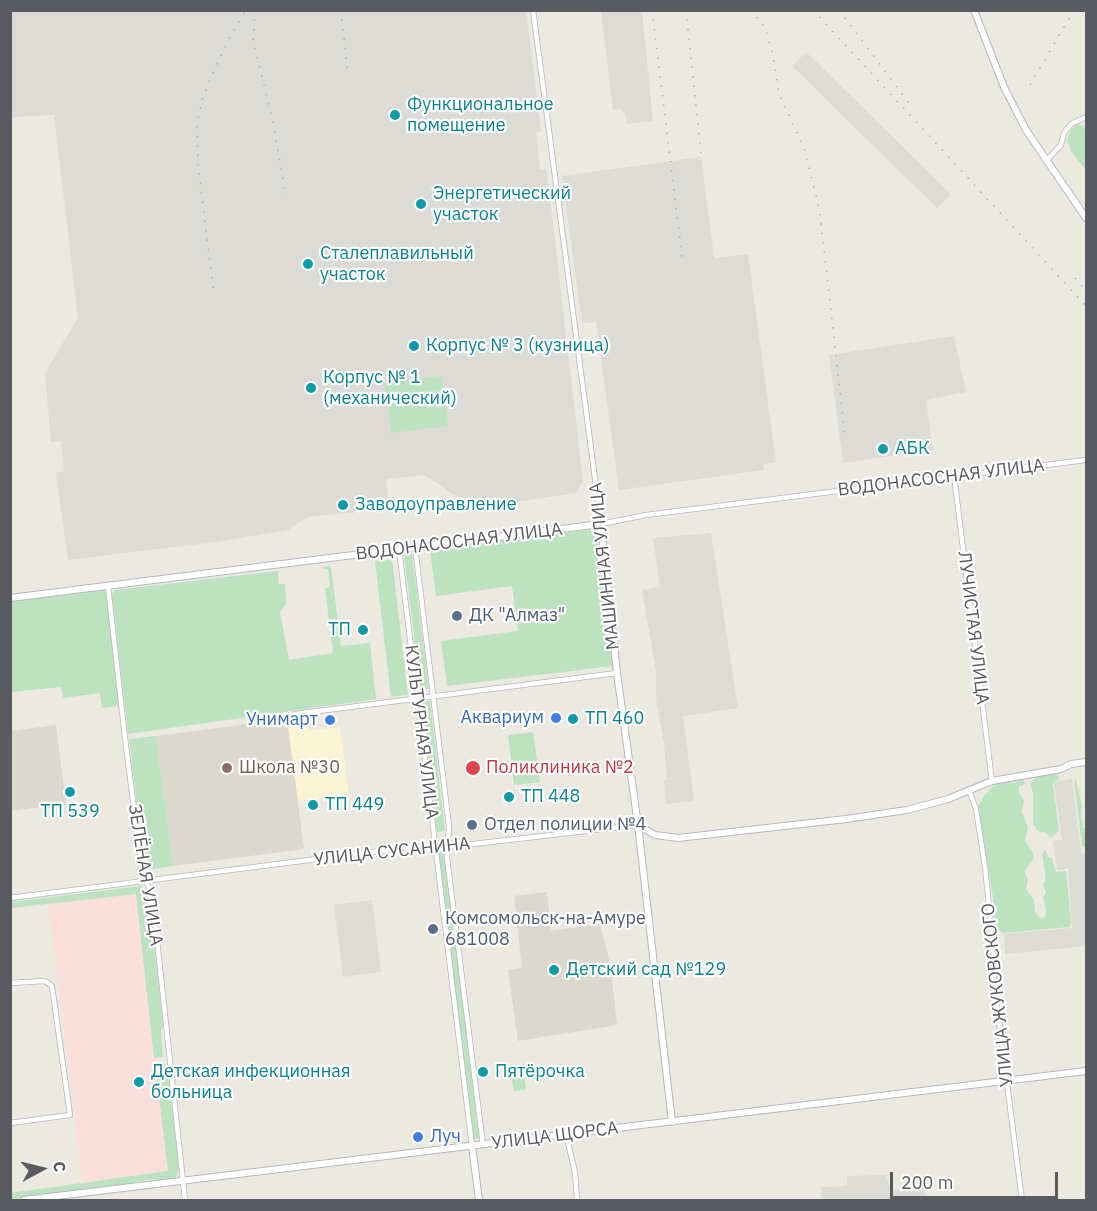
<!DOCTYPE html>
<meta charset="utf-8">
<style>
body{margin:0}
#map{position:relative;width:1097px;height:1211px;overflow:hidden;background:#ebe9e0;font-family:"IBM Plex Sans",sans-serif}
canvas{display:block}
.frame{position:absolute;inset:0;border:12px solid #595b60;pointer-events:none}
.north{position:absolute;left:12px;top:1139px;width:60px;height:60px;-webkit-text-stroke:4px #fff;paint-order:stroke;rotate:83deg;font-size:16px;font-weight:700;line-height:24px;text-align:center;color:#595b60}
.north::after{content:'';display:block;margin:auto;width:21px;height:27px;background:#595b60;clip-path:polygon(50% 0,100% 100%,50% 72%,0 100%)}
.scale{position:absolute;left:890px;top:1172px;width:168px;height:27px;box-sizing:border-box;border:3px solid #595b60;border-top:0;padding-left:8px;font-size:18px;line-height:21px;white-space:nowrap;color:#595b60;-webkit-text-stroke:4px #fff;paint-order:stroke}
</style>
<div id="map">
<canvas width="1097" height="1211"></canvas>
<div class="frame"></div>
<div class="north">С</div>
<div class="scale">200 m</div>
</div>
<script>
const c = document.querySelector('canvas').getContext('2d');
c.lineJoin = 'round';
function paint(path, color) { c.fillStyle = color; c.fill(path, 'evenodd'); }
const shape = rows => new Path2D(rows.map(r => 'M' + r).join(''));
function trace(path, color, width, dash) { c.strokeStyle = color; c.lineWidth = width; c.lineCap = dash ? 'butt' : 'round'; c.setLineDash(dash || []); c.stroke(path); }
function label(font, color, halo, rows, align = 'center') {
  c.font = font + ' "IBM Plex Sans",sans-serif'; c.lineWidth = 4.5; c.setLineDash([]); c.textBaseline = 'middle'; c.strokeStyle = halo; c.fillStyle = color; for (const [text, x, y, turn = 0] of rows) {
    c.save(); c.translate(x, y); c.rotate((+turn || 0) * Math.PI / 180); c.textAlign = isNaN(turn) ? turn : align; if (halo) c.strokeText(text, 0, 0); c.fillText(text, 0, 0); c.restore();
  }
}
paint(shape([
 [306,716,309,731,340,727,349,795,298,801,287,719]
]), '#fbf5d5');
paint(shape([
 [10,11,526,11,541,131,536,133,540,169,546,169,549,189,583,482,576,493,474,508,425,475,386,479,389,509,307,517,288,530,216,542,68,560,56,473,64,471,61,441,51,442,45,373,78,318,54,115,11,117],
 [601,11,642,11,653,121,627,124,625,113,619,109,613,110],
 [806,52,951,194,937,208,792,66],
 [701,157,714,258,748,254,776,463,763,464,764,470,619,490,596,322,582,323,562,176],
 [954,336,966,392,926,400,933,450,843,463,829,355],
 [711,533,738,708,683,716,694,801,666,804,664,780,667,780,664,743,656,699,656,671,642,590,660,587,653,538],
 [1072,779,1081,853,1086,853,1086,946,1005,954,1004,934,1072,928,1068,869,1057,870,1053,841,1062,840,1054,782],
 [372,900,381,972,343,977,334,905],
 [886,1175,891,1191,924,1188,925,1200,822,1200,821,1187,847,1186,847,1176]
]), '#dcdbd5');
paint(shape([
 [287,719,304,849,173,866,156,736],
 [56,725,66,805,48,808,47,806,11,811,11,731],
 [547,892,551,931,600,924,610,963,617,1025,518,1041,508,970,522,968,514,896]
]), '#dbd8ce');
paint(shape([
 [137,894,169,1171,83,1182,48,904]
]), '#f9e0db');
paint(shape([
 [1078,124,1084,127,1086,134,1086,170,1072,153,1067,140,1071,129],
 [442,376,448,426,391,433,385,383],
 [596,529,613,666,447,686,441,641,518,631,512,586,436,596,430,550],
 [412,554,429,689,421,690,404,555],
 [392,559,408,695,391,697,375,561],
 [331,566,341,646,370,643,376,699,128,734,112,594,115,590,278,571,279,584,285,584,286,604,280,612,289,660,333,653,325,588,330,587,328,569,323,569,323,567],
 [104,590,107,594,119,706,102,708,100,693,63,698,61,687,11,692,10,601],
 [430,701,445,831,437,832,422,702],
 [533,732,540,782,514,785,508,735],
 [156,736,173,866,145,870,129,739],
 [1057,774,1059,780,1054,781,1053,784,1059,831,1050,838,1046,833,1038,831,1033,824,1033,793,1030,783,1037,776],
 [1023,779,1025,784,1019,787,1019,794,1024,800,1022,812,1028,827,1025,841,1032,851,1034,859,1025,870,1025,875,1028,879,1026,889,1034,900,1035,912,1039,917,1045,918,1046,909,1043,898,1046,893,1043,885,1046,878,1042,854,1045,850,1048,857,1052,859,1056,872,1066,871,1071,923,1069,927,1003,933,998,929,993,917,993,898,978,806,984,796,993,786,1004,781,1013,783],
 [1076,779,1082,806,1081,813,1083,828,1086,828,1086,848,1082,846,1074,780],
 [441,848,444,850,479,1138,474,1139,438,851],
 [141,886,147,891,149,895,163,1027,161,1032,163,1057,154,1058,136,894,11,908,11,902],
 [164,1063,167,1067,179,1168,176,1177,172,1180,159,1181,155,1179,134,1182,130,1185,11,1199,10,1193,168,1171,155,1064],
 [521,1064,523,1066,526,1088,524,1090,514,1091,510,1068,512,1065]
]), '#bde2c0');
const street = shape([
 [533,10,601,524,646,515,1086,460],
 [1047,160,1061,145,1064,133,1071,124,1086,117],
 [954,476,992,781],
 [415,547,449,826,447,858,483,1145],
 [399,549,472,1146],
 [108,586,125,738,142,872,152,894,185,1200],
 [295,714,617,673],
 [969,790,976,809,985,867,993,945,994,983,1022,1200],
 [10,898,435,844,447,847,638,825],
 [10,983,45,981,52,986,70,1115,10,1123],
 [566,1135,575,1172,577,1200]
]);
const secondary = shape([
 [974,10,1004,87,1026,130,1086,218],
 [10,598,601,524,617,673,638,825,672,1122],
 [638,825,655,835,678,838,846,819,907,810,948,799,992,781,1061,769,1071,764,1086,762],
 [472,1146,479,1200],
 [24,1200,1086,1071]
]);
trace(street, '#b6b7bc', 6);
trace(secondary, '#b6b8be', 8);
trace(street, '#fff', 4.5);
trace(secondary, '#fff', 6);
trace(shape([
 [255,10,253,41,272,117,286,197],
 [341,10,348,74],
 [652,10,683,264],
 [686,10,701,154],
 [750,10,765,27,773,55,779,94,804,148,816,195,821,222,845,436],
 [813,10,1086,306],
 [839,10,909,103],
 [1030,85,1074,10],
 [1075,278,1086,291],
 [213,288,198,164,197,123,203,97,212,75,230,37,246,10]
]), '#b1b2b2', 1.5, [1.5, 8]);
for (const [x, y, r, color] of [
 [395,115,6,"#0f9aa8"],
 [421,204,6,"#0f9aa8"],
 [308,264,6,"#0f9aa8"],
 [414,346,6,"#0f9aa8"],
 [311,388,6,"#0f9aa8"],
 [883,449,6,"#0f9aa8"],
 [343,505,6,"#0f9aa8"],
 [457,616,6,"#5c6f8a"],
 [363,630,6,"#0f9aa8"],
 [556,718,6,"#3f7fe0"],
 [573,719,6,"#0f9aa8"],
 [330,720,6,"#3f7fe0"],
 [227,768,6,"#8d6e63"],
 [473,768,8,"#e0444e"],
 [70,792,6,"#0f9aa8"],
 [509,797,6,"#0f9aa8"],
 [313,805,6,"#0f9aa8"],
 [472,825,6,"#5c6f8a"],
 [433,929,6,"#5c6f8a"],
 [554,970,6,"#0f9aa8"],
 [483,1072,6,"#0f9aa8"],
 [139,1082,6,"#0f9aa8"],
 [418,1137,6,"#3f7fe0"]
]) { const dot = new Path2D(); dot.arc(x, y, r, 0, 2 * Math.PI); c.fillStyle = color; c.fill(dot); trace(dot, '#fff', 2); }
label('18px', '#0d838f', '#fff', [
 ["Функциональное",407,105],
 ["помещение",407,126],
 ["Энергетический",433,194],
 ["участок",433,215],
 ["Сталеплавильный",320,254],
 ["участок",320,275],
 ["Корпус № 3 (кузница)",426,346],
 ["Корпус № 1",323,378],
 ["(механический)",323,399],
 ["АБК",895,449],
 ["Заводоуправление",355,505],
 ["ТП",351,630,"right"],
 ["ТП 460",585,719],
 ["ТП 448",521,797],
 ["ТП 449",325,805],
 ["ТП 539",70,812,"center"],
 ["Детский сад №129",566,970],
 ["Детская инфекционная",151,1072],
 ["больница",151,1093],
 ["Пятёрочка",495,1072]
], 'left');
label('18px', '#595b60', '#fff', [
 ["ВОДОНАСОСНАЯ УЛИЦА",941,478,-7],
 ["ВОДОНАСОСНАЯ УЛИЦА",459,542,-7],
 ["МАШИННАЯ УЛИЦА",605,566,-96],
 ["ЛУЧИСТАЯ УЛИЦА",973,628,83],
 ["КУЛЬТУРНАЯ УЛИЦА",421,732,83],
 ["УЛИЦА СУСАНИНА",392,852,-6],
 ["ЗЕЛЁНАЯ УЛИЦА",145,875,81],
 ["УЛИЦА ЖУКОВСКОГО",998,995,-96],
 ["УЛИЦА ЩОРСА",555,1136,-7]
]);
label('18px', '#4e5e75', '#fff', [
 ["ДК \"Алмаз\"",469,616],
 ["Отдел полиции №4",484,825],
 ["Комсомольск-на-Амуре",445,919],
 ["681008",445,940]
], 'left');
label('18px', '#366cbe', '#fff', [
 ["Аквариум",544,718],
 ["Унимарт",318,720],
 ["Луч",430,1137,"left"]
], 'right');
label('18px', '#785e54', '#fff', [
 ["Школа №30",239,768]
], 'left');
label('18px', '#be3a42', '#fff', [
 ["Поликлиника №2",486,768]
], 'left');
</script>
